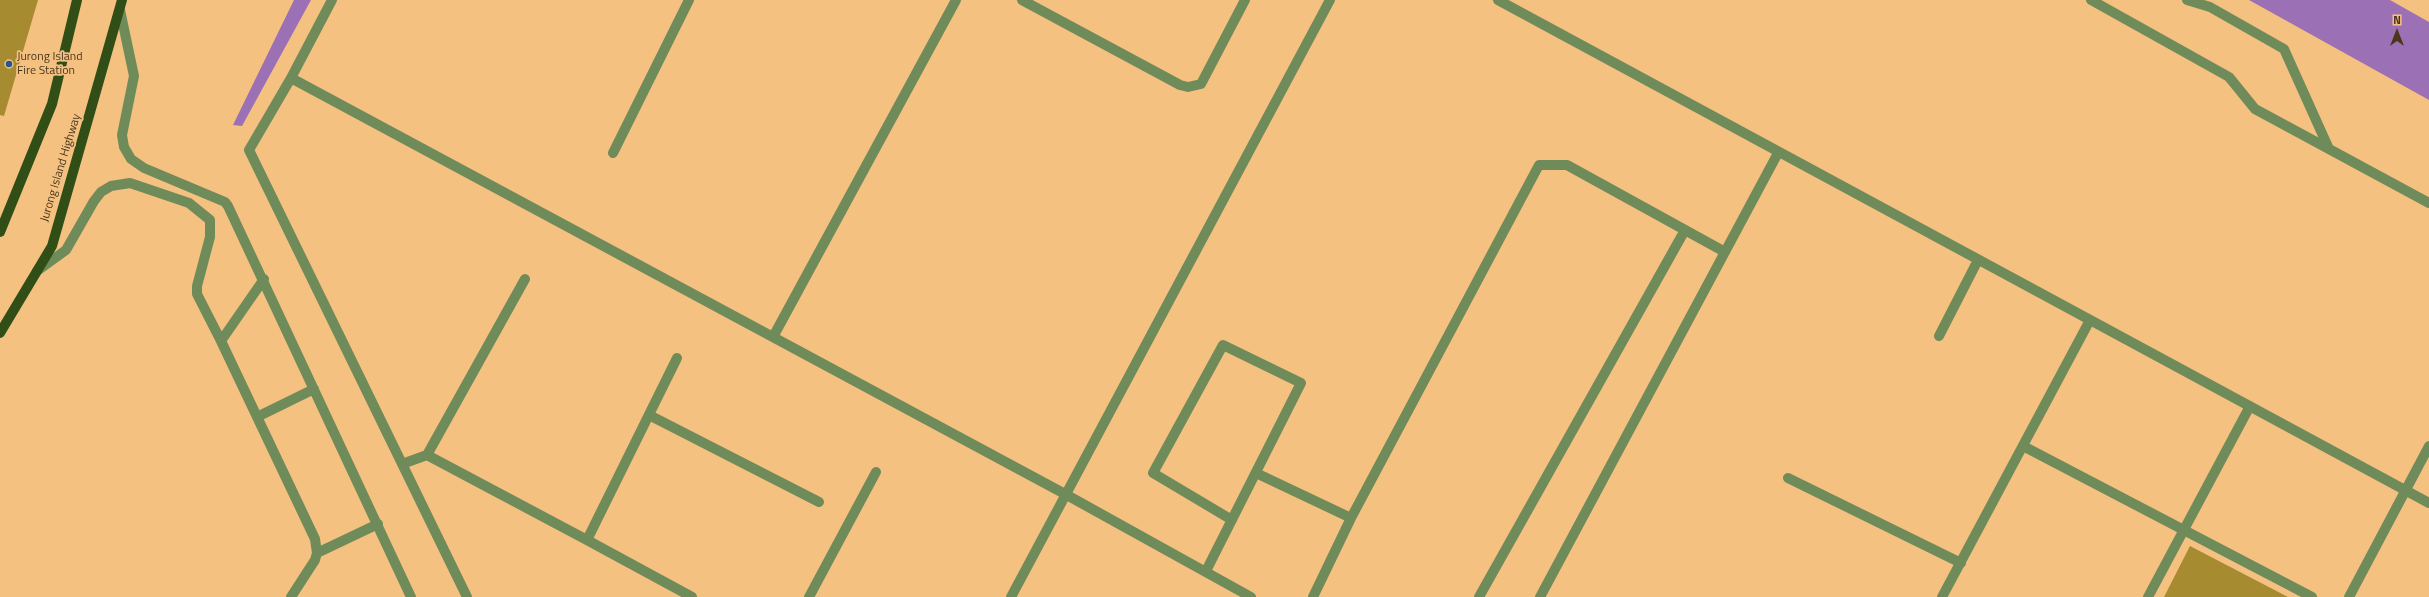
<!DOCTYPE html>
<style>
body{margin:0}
#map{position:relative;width:2429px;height:597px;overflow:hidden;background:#f4c181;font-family:"Titillium Web",sans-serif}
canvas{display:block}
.north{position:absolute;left:2377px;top:12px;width:40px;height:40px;-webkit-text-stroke:3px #f4c181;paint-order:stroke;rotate:0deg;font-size:11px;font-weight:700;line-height:16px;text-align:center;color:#4b361c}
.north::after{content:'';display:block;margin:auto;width:14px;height:18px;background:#4b361c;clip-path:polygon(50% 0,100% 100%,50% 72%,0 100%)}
</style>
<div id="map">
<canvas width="2429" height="597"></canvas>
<div class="north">N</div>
</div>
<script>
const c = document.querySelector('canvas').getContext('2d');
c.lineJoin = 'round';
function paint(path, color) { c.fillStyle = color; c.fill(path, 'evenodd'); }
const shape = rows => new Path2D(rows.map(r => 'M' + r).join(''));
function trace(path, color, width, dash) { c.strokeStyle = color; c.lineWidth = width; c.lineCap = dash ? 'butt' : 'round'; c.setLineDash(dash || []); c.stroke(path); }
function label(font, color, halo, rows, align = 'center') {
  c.font = font + ' "Titillium Web",sans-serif'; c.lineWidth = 3.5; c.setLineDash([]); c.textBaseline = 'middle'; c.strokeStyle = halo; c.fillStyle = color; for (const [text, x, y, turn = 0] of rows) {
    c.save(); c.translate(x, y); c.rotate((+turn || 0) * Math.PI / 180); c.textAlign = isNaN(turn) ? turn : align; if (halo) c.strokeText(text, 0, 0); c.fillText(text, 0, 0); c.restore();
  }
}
paint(shape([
 [294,0,311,0,242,126,233,125],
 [2249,0,2390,0,2429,22,2429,100]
]), '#9b70b5');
paint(shape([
 [0,0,38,0,4,116,0,115],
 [2190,546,2288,597,2164,597]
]), '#a68b31');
trace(shape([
 [332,0,291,78,249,150,467,597],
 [1022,0,1180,85,1188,87,1201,84,1245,0],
 [1498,0,2429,503],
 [2091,0,2229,77,2255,109,2429,203],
 [2187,0,2210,7,2284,49,2329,149],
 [120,10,134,76,122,135,124,147,131,159,144,168,225,202,228,206,411,597],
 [291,78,1065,494,1251,597],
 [613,153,689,0],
 [37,271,66,250,94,201,101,192,111,186,130,183,189,203,210,220,210,237,197,286,197,294,221,341,315,539,317,553,315,560,291,597],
 [1939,336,1978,260],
 [773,337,956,0],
 [221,341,264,279],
 [649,415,819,502],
 [257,417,314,389],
 [2023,446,2312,597],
 [427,455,587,540,677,358],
 [402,464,427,455,525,279],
 [1256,473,1351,518],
 [1788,478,1961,563],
 [587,540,692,597],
 [317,553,378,524],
 [1206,571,1301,383,1223,345,1153,473,1232,520],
 [809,597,876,472],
 [1011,597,1330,0],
 [1313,597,1351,518,1539,165,1567,165,1725,252],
 [1479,597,1685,230],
 [1540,597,1778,153],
 [1942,597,2090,320],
 [2148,597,2250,406],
 [2349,597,2429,446]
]), '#6f8b5a', 10);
trace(shape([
 [0,232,52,104,77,0],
 [0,333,52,246,122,0]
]), '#324e17', 10);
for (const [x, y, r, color] of [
 [9,64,4,"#225890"]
]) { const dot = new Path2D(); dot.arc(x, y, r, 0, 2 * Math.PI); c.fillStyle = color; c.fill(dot); trace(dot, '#f4c181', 1.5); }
label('12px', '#4b361c', '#f4c181', [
 ["Jurong Island",17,57],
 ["Fire Station",17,71]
], 'left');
label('12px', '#4b361c', '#f4c181', [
 ["Jurong Island Highway",61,168,-73]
]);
</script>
